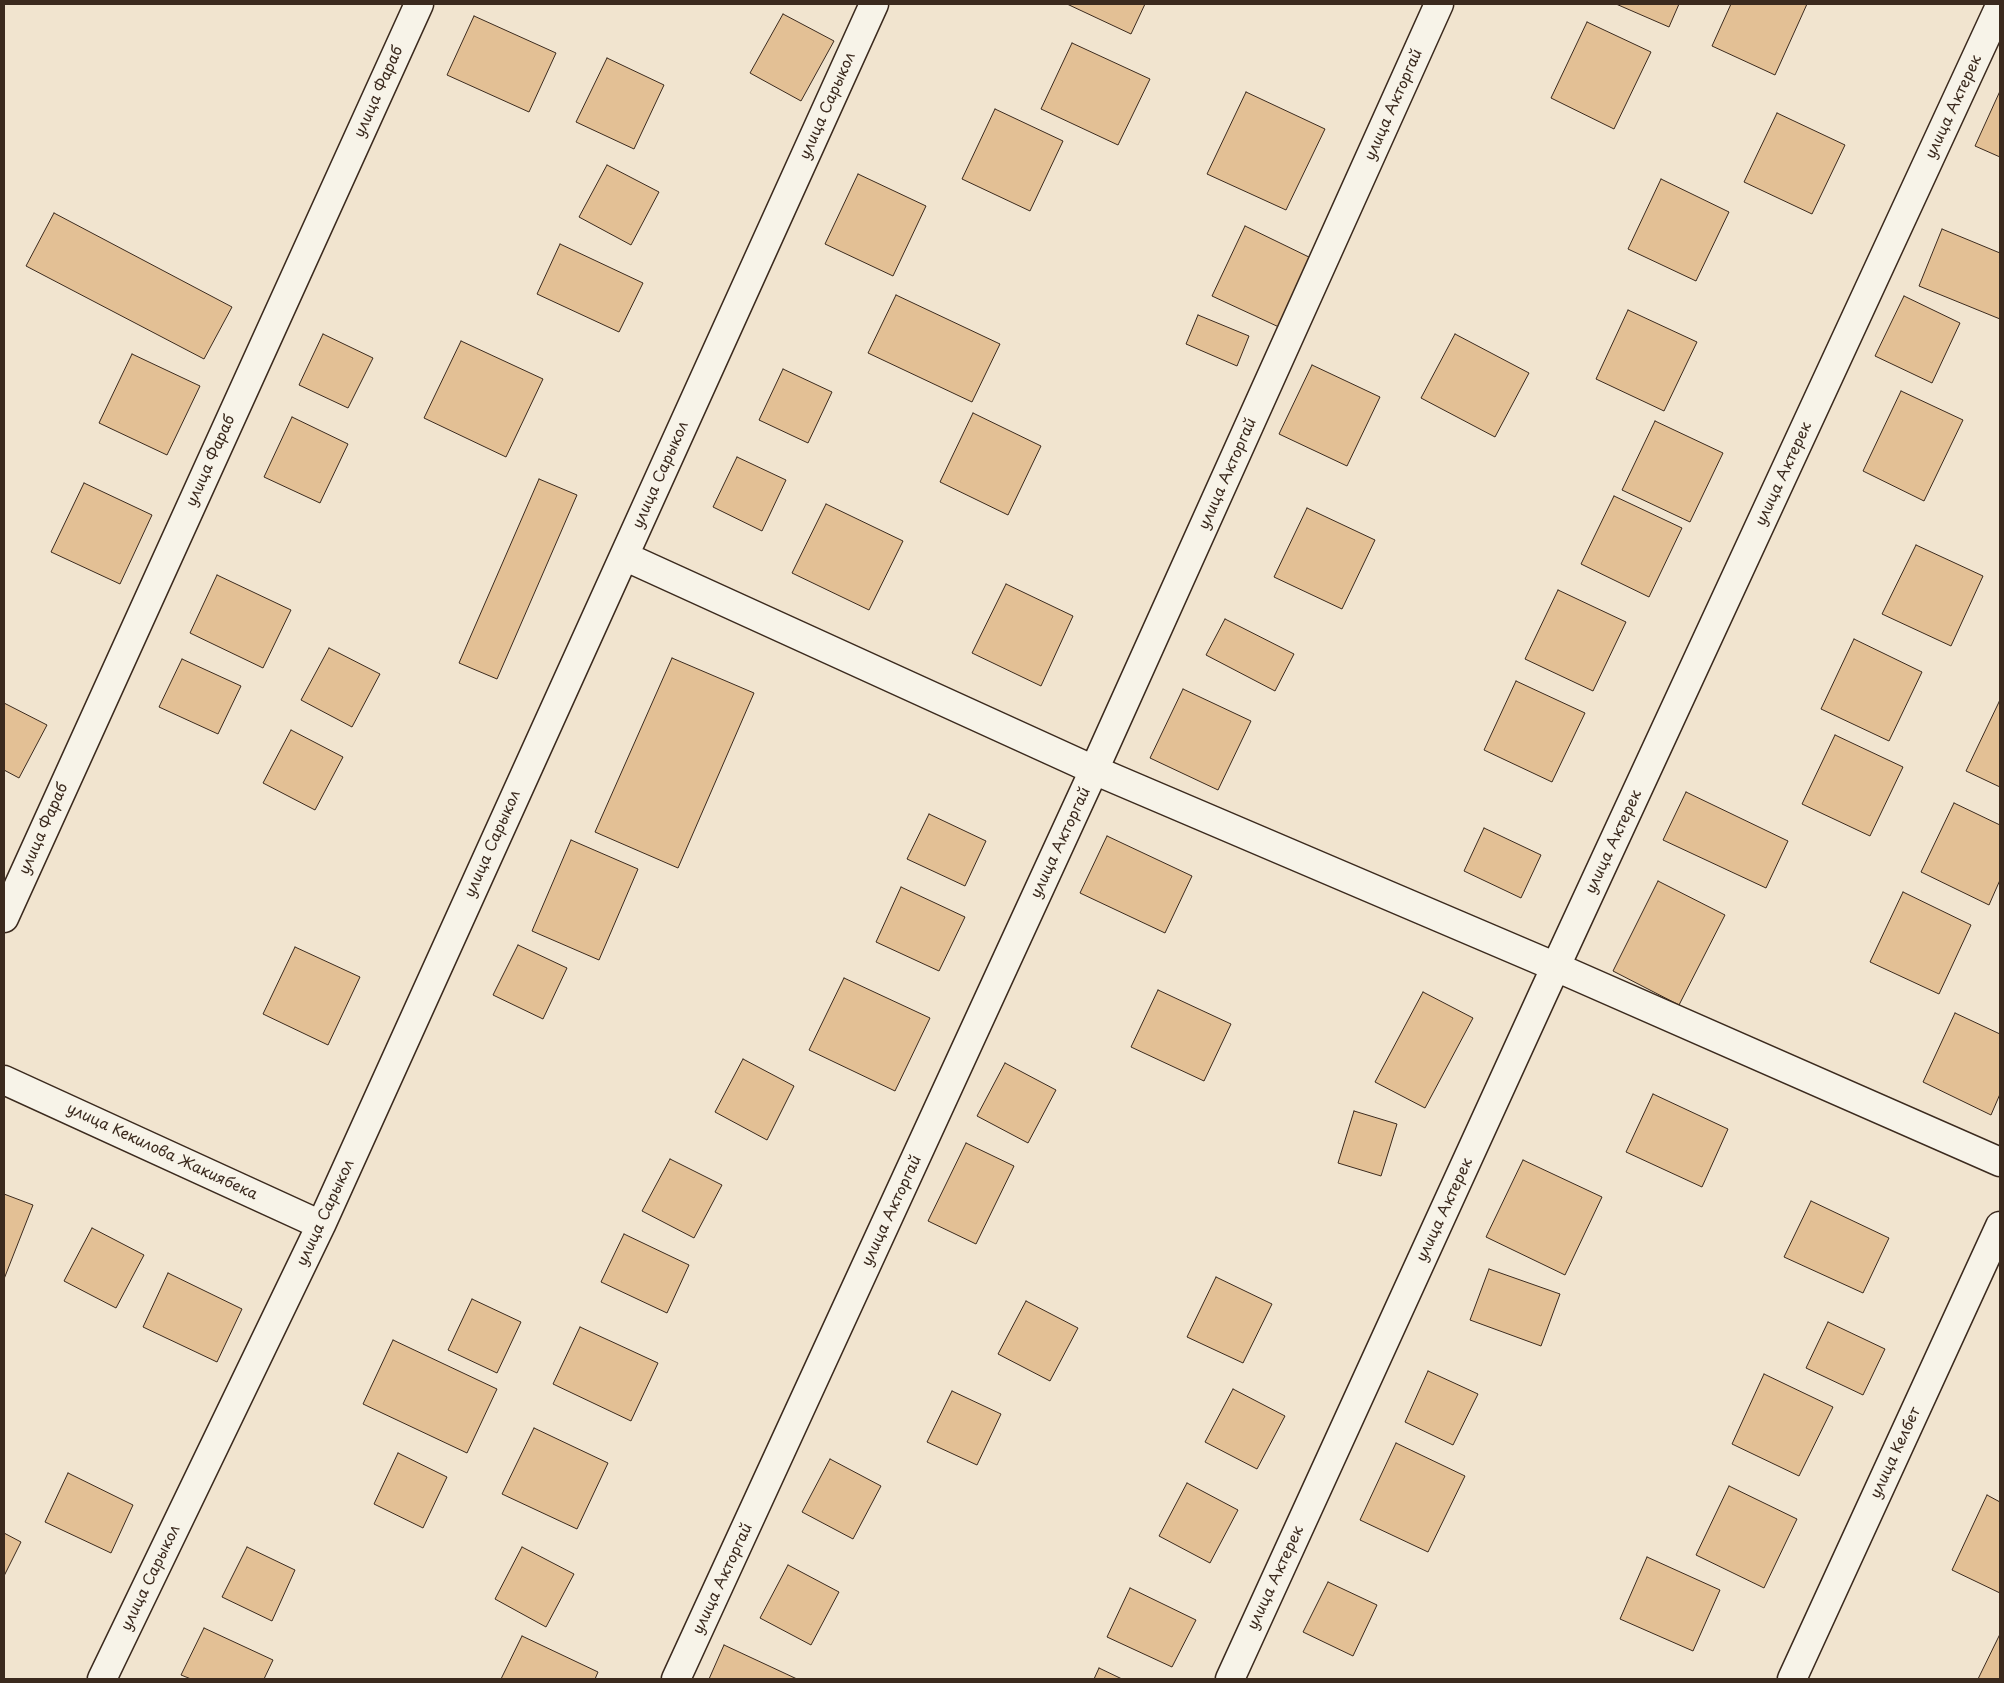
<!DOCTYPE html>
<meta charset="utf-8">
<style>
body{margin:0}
#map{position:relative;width:2004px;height:1683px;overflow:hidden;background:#f1e4cf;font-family:"Playpen Sans",sans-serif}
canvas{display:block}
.frame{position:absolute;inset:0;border:5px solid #3b2a1e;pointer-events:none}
</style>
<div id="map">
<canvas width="2004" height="1683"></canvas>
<div class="frame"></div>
</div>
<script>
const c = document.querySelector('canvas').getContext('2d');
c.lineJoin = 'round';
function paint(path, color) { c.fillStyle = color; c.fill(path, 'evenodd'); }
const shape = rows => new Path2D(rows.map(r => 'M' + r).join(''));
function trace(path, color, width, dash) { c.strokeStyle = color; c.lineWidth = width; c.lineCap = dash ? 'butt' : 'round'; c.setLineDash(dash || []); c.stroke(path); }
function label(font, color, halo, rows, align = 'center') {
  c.font = font + ' "Playpen Sans",sans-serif'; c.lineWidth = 4.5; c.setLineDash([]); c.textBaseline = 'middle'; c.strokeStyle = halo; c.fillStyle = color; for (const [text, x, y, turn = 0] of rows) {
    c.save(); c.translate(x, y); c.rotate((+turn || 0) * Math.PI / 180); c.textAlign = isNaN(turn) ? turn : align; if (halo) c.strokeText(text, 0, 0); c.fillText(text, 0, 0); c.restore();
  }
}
const building = shape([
 [1067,4,1145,4,1131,34,1067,4],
 [1616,4,1679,4,1669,27,1616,4],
 [1731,4,1807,4,1775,75,1712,46,1731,4],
 [783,14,834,41,801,101,750,73,783,14],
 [474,16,556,53,529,112,447,75,474,16],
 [1587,22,1651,52,1614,129,1551,98,1587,22],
 [1072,43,1150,79,1118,145,1041,109,1072,43],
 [607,58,664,85,634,149,576,122,607,58],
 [2000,91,2000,157,1975,146,2000,91],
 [1246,92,1325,129,1286,210,1207,174,1246,92],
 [995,109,1063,141,1030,211,962,179,995,109],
 [1777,113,1845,145,1812,214,1744,182,1777,113],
 [607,165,659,192,631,245,579,217,607,165],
 [858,174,926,206,893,276,825,244,858,174],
 [1661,179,1729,212,1696,281,1628,249,1661,179],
 [54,213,232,307,204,359,26,266,54,213],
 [1245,226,1313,259,1281,328,1212,296,1245,226],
 [1942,229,2000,253,2000,319,1919,286,1942,229],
 [560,244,643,283,619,332,537,294,560,244],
 [896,295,1000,344,972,402,868,353,896,295],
 [1904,296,1960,323,1932,383,1875,356,1904,296],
 [1628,310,1697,342,1664,411,1596,379,1628,310],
 [1198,315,1249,336,1237,366,1186,344,1198,315],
 [323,334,373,358,348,408,299,385,323,334],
 [1455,334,1529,373,1495,437,1421,398,1455,334],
 [461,341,543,379,506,457,424,418,461,341],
 [132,354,200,386,167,455,99,423,132,354],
 [1312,365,1380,397,1347,466,1279,434,1312,365],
 [783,369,832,392,808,443,759,420,783,369],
 [1901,391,1963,420,1924,501,1863,471,1901,391],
 [973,413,1041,446,1008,515,940,482,973,413],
 [292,417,348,444,320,503,264,477,292,417],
 [1655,421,1723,453,1690,522,1622,490,1655,421],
 [737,457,786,480,762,531,713,507,737,457],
 [539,479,577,495,497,679,459,663,539,479],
 [84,483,152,515,120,584,51,552,84,483],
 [1614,496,1682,528,1649,597,1581,564,1614,496],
 [826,504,903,541,869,610,792,573,826,504],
 [1307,508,1375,540,1342,609,1274,577,1307,508],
 [1916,545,1983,576,1951,646,1882,614,1916,545],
 [217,575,291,610,263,668,190,633,217,575],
 [1006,584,1073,616,1041,686,972,653,1006,584],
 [1558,590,1626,622,1593,691,1525,659,1558,590],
 [1225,619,1294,654,1275,691,1206,655,1225,619],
 [1854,639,1922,672,1889,741,1821,709,1854,639],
 [329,648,380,674,352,727,301,700,329,648],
 [672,658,754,693,678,868,595,832,672,658],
 [182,659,241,686,218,734,159,707,182,659],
 [1516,681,1585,713,1552,782,1484,750,1516,681],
 [1183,689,1251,721,1218,790,1150,758,1183,689],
 [1999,702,2000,703,2000,787,1966,771,1999,702],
 [4,703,47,725,19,778,4,770,4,703],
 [291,730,343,757,315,810,263,783,291,730],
 [1835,735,1903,767,1870,836,1802,804,1835,735],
 [1686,792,1788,841,1766,888,1663,840,1686,792],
 [1954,803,2000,825,2000,880,1989,905,1921,872,1954,803],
 [929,814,986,841,965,886,907,859,929,814],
 [1484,828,1541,855,1521,898,1464,871,1484,828],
 [1107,836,1192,876,1165,933,1080,893,1107,836],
 [571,840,638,869,599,960,532,931,571,840],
 [1658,881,1725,915,1679,1005,1613,971,1658,881],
 [901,887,965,917,939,971,876,942,901,887],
 [1903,892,1971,925,1939,994,1870,962,1903,892],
 [518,945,567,968,543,1019,493,995,518,945],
 [295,947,360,977,328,1045,263,1014,295,947],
 [844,978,930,1018,895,1091,809,1050,844,978],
 [1158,990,1231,1024,1204,1081,1131,1047,1158,990],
 [1423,992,1473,1018,1425,1108,1375,1082,1423,992],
 [1955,1013,2000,1034,2000,1094,1991,1115,1923,1082,1955,1013],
 [743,1059,794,1086,767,1140,715,1112,743,1059],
 [1005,1063,1056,1090,1028,1143,977,1116,1005,1063],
 [1653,1094,1728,1129,1702,1187,1626,1152,1653,1094],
 [1354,1111,1397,1124,1381,1176,1338,1163,1354,1111],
 [966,1143,1014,1166,976,1244,928,1221,966,1143],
 [670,1159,722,1185,694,1238,642,1211,670,1159],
 [1523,1160,1602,1197,1565,1275,1486,1237,1523,1160],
 [4,1194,33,1205,4,1279,4,1194],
 [1811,1201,1889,1238,1863,1293,1784,1257,1811,1201],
 [92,1228,144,1255,116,1308,64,1281,92,1228],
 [624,1234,689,1265,667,1313,601,1282,624,1234],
 [1489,1269,1560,1294,1541,1346,1470,1320,1489,1269],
 [168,1273,242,1309,217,1362,143,1327,168,1273],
 [1216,1277,1272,1304,1243,1363,1187,1337,1216,1277],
 [472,1299,521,1322,497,1373,448,1350,472,1299],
 [1026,1301,1078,1328,1050,1381,998,1354,1026,1301],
 [1828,1322,1885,1349,1863,1395,1806,1368,1828,1322],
 [580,1327,658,1363,631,1421,553,1384,580,1327],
 [393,1340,497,1389,467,1453,363,1404,393,1340],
 [1428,1371,1478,1394,1453,1445,1405,1422,1428,1371],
 [1764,1374,1833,1407,1799,1476,1732,1444,1764,1374],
 [1233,1389,1285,1416,1257,1469,1205,1442,1233,1389],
 [952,1391,1001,1414,977,1465,927,1442,952,1391],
 [534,1428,608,1463,577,1529,502,1494,534,1428],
 [1396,1443,1465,1476,1428,1552,1360,1520,1396,1443],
 [398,1453,447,1477,423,1528,374,1504,398,1453],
 [830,1459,881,1486,853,1539,802,1512,830,1459],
 [68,1473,133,1505,111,1553,45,1522,68,1473],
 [1187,1483,1238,1510,1210,1563,1159,1536,1187,1483],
 [1729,1486,1797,1519,1764,1588,1696,1555,1729,1486],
 [1987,1495,2000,1502,2000,1593,1952,1570,1987,1495],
 [4,1533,21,1542,4,1576,4,1533],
 [247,1547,295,1570,272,1621,222,1597,247,1547],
 [522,1547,574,1574,546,1627,495,1599,522,1547],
 [1647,1557,1720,1590,1693,1651,1620,1619,1647,1557],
 [788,1565,839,1592,811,1645,760,1618,788,1565],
 [1328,1582,1377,1605,1353,1656,1303,1632,1328,1582],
 [1130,1588,1196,1620,1172,1667,1107,1637,1130,1588],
 [204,1628,273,1660,264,1679,191,1679,181,1675,204,1628],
 [2000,1634,2000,1679,1978,1679,2000,1634],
 [522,1636,598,1672,595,1679,501,1679,522,1636],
 [724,1645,797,1679,709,1679,724,1645],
 [1099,1668,1122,1679,1094,1679,1099,1668]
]);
paint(building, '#e3c095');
trace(building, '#3b2a1e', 1);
const minor = shape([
 [624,556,1094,770,1556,967,2000,1162],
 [4,918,419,4],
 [4,1080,321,1225],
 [102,1679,321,1225,874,4],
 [676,1679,1094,770,1439,4],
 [1230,1679,1544,992,2000,6],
 [1792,1679,2000,1226]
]);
trace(minor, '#3b2a1e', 31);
trace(minor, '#f7f3e8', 28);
label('15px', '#3b2a1e', '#f7f3e8', [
 ["улица Фараб",379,92,-66],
 ["улица Акторгай",1394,105,-66],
 ["улица Сарыкол",828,106,-66],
 ["улица Актерек",1954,107,-65],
 ["улица Фараб",211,461,-66],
 ["улица Акторгай",1228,474,-66],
 ["улица Актерек",1784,474,-65],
 ["улица Сарыкол",661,475,-66],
 ["улица Фараб",44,829,-66],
 ["улица Актерек",1614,842,-65],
 ["улица Акторгай",1061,843,-65],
 ["улица Сарыкол",493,844,-66],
 ["улица Кекилова Жакиябека",162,1152,25],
 ["улица Актерек",1445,1210,-65],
 ["улица Акторгай",892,1211,-65],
 ["улица Сарыкол",326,1213,-65],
 ["улица Келбет",1896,1453,-65],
 ["улица Сарыкол",151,1578,-64],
 ["улица Актерек",1276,1578,-65],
 ["улица Акторгай",723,1579,-65]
]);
</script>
